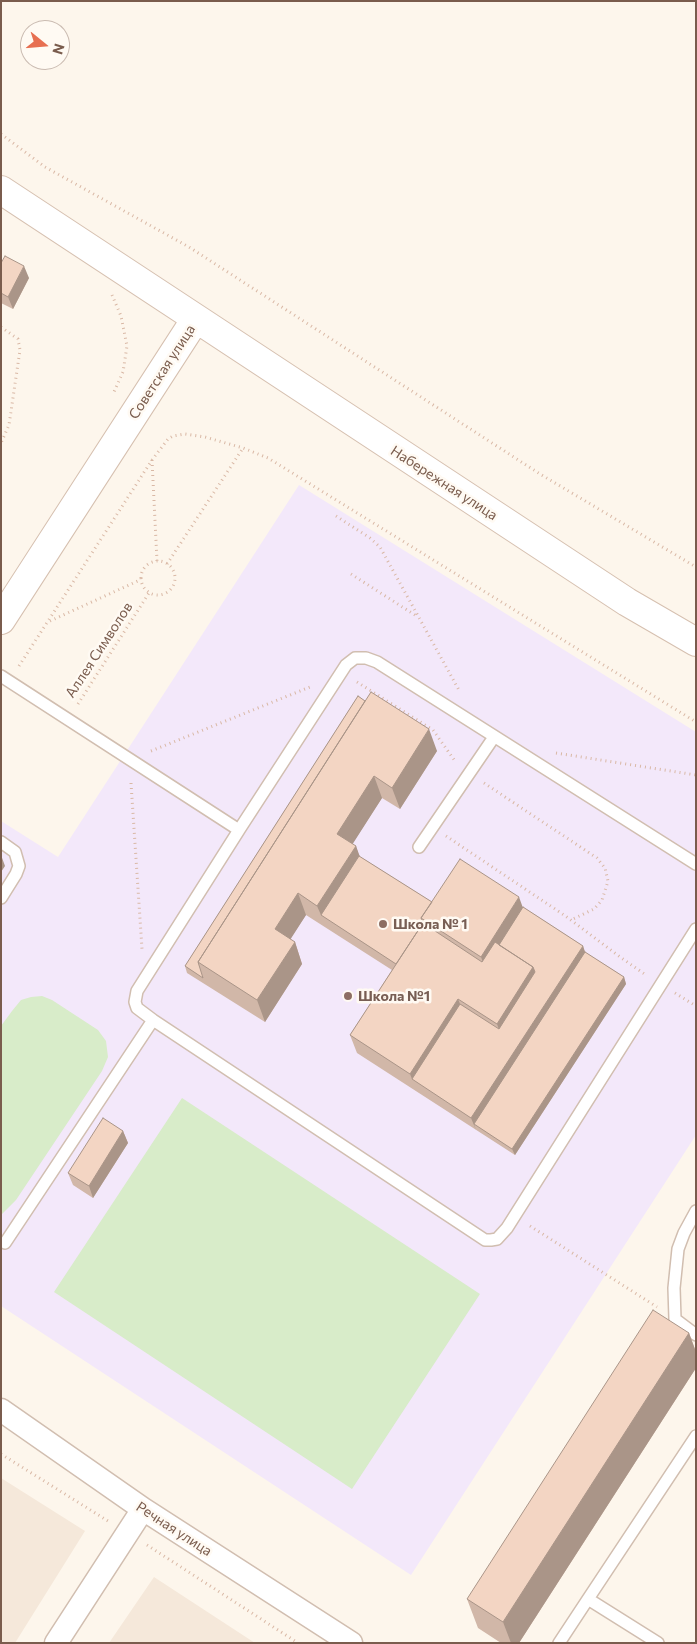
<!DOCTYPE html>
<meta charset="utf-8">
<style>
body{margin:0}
#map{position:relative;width:697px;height:1644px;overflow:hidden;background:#fdf6ec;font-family:Commissioner,sans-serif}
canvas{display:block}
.frame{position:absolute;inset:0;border:2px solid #7a5c4d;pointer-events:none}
.north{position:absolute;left:20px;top:20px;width:50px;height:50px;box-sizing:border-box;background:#fffaf3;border:1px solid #cabbb1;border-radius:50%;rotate:107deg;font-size:14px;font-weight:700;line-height:20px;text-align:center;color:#7a5c4d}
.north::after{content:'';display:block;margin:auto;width:18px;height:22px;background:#e76f51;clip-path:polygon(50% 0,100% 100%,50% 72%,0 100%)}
</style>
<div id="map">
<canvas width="697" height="1644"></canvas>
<div class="frame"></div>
<div class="north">N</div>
</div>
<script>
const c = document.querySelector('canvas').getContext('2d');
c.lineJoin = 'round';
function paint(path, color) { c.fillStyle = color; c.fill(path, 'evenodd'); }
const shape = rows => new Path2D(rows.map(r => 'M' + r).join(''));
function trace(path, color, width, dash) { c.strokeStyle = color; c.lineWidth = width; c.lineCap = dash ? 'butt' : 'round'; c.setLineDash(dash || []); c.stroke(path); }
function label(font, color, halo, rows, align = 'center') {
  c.font = font + ' Commissioner,sans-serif'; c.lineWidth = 5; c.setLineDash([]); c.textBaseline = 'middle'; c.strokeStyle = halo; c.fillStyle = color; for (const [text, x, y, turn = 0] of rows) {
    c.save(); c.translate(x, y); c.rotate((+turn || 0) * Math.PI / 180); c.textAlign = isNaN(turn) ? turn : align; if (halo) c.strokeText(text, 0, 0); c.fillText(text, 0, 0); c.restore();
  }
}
paint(shape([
 [1,1478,85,1531,15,1643,1,1643],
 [154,1577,255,1643,109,1643]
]), '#f5e8da');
paint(shape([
 [299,485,696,732,696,1135,411,1575,1,1306,1,821,58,857]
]), '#f3e8fa');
paint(shape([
 [42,996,52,1000,98,1030,106,1041,108,1057,102,1071,16,1200,1,1215,1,1026,12,1011,21,1000,31,997],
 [182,1098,480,1294,352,1489,54,1292]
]), '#d8ecc9');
const lane = shape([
 [1,676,239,830,346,665,355,658,366,658,377,662,696,864],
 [239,830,137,991,135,1002,137,1008,153,1020,485,1240,491,1240,497,1239,507,1228,696,929],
 [1,842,15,852,19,866,16,874,1,898],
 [419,847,494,737],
 [696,1211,684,1233,678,1249,674,1288,675,1319,696,1335],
 [5,1243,153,1020],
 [559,1643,588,1599],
 [658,1643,588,1599,696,1436]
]);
const street = shape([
 [1,1410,143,1509,351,1643],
 [56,1643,143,1509]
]);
const secondary = shape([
 [1,190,627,602,696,642],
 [1,620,195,320]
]);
trace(lane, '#d1beb0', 14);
trace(street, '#d1beb0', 25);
trace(secondary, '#d6c0b0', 30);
trace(shape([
 [1,134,45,167,189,247,540,474,696,567],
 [112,295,121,316,127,346,123,372,113,394],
 [1,327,18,339,20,350,9,425,1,443],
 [152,460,157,561],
 [336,516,370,538,380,547,460,692],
 '141 578a17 17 0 1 1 34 0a17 17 0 1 1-34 0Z',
 [167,564,243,448],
 [351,574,418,617],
 [50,621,140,580],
 [19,666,152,460,168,439,173,436,185,434,205,437,243,448,268,458,696,722],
 [357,682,433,730,455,761],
 [78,704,149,593],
 [151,751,310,687],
 [556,753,696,775],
 [131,783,142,949],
 [484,783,597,858,605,868,608,881,602,900,594,909,571,920],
 [446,836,564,915,620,957,646,975],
 [675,993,696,1006],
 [530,1226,657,1307],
 [1,1454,108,1521],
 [147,1545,298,1643]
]), '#d9b8a5', 3, [1, 4]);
trace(lane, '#fff', 11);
trace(street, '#fff', 22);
trace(secondary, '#fff', 28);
paint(shape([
 [1,263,29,278,13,309,1,303],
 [358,696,437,751,400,809,382,798,352,844,356,846,359,856,432,902,523,907,583,946,585,952,624,977,626,984,515,1155,357,1053,350,1035,392,970,306,915,290,939,295,942,302,964,265,1022,187,973,185,966],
 [123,1131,128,1143,93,1198,73,1185,68,1173],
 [689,1333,696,1352,696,1368,519,1643,501,1643,478,1628,467,1599]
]), '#d1b7a8');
paint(shape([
 [24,266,29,278,13,309,8,297],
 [429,729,437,751,400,809,392,788],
 [374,776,382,798,345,856,337,834],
 [356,846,364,868,321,915,317,906],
 [1,855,5,866,1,872],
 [298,893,306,915,283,951,275,929],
 [519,897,527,919,489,979,481,957],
 [295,942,302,964,265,1022,257,1000],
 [583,946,587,958,474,1124,476,1130,471,1118],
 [533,967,540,984,503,1041,497,1024],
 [624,977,626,984,515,1155,512,1149],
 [458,999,465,1016,412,1079,410,1074],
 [123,1131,128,1143,93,1198,89,1186],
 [689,1333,696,1352,696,1368,519,1643,511,1643,503,1622]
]), '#aa9588');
const building = shape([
 [5,256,24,266,8,297,1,293,1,263,5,256],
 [371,692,429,729,392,788,374,776,337,834,356,846,317,906,298,893,275,929,295,942,257,1000,198,962,371,692],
 [358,696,365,701,198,962,203,978,185,966,358,696],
 [359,856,432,902,421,918,423,923,396,964,321,915,359,856],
 [460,859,519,897,481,957,421,918,460,859],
 [523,907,583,946,471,1118,412,1079,460,1004,499,1029,535,972,533,967,499,945,523,907],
 [423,923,482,962,495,942,533,967,497,1024,458,999,410,1074,350,1035,423,923],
 [585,952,624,977,512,1149,474,1124,585,952],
 [103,1118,123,1131,89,1186,68,1173,103,1118],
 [653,1310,689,1333,503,1622,467,1599,653,1310]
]);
paint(building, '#f3d5c3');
trace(building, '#aa9588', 1);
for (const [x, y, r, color] of [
 [383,924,5,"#8d6e63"],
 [348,996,5,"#8d6e63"]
]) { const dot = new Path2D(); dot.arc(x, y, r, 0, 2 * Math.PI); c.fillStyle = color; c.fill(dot); trace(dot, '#fffaf3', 2); }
label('14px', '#7a5c4d', '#fffaf3', [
 ["Советская улица",162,372,-57],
 ["Набережная улица",444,483,33],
 ["Аллея Символов",99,650,-57],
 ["Речная улица",174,1529,33]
]);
label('bold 14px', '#785e54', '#fffaf3', [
 ["Школа № 1",393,924],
 ["Школа №1",358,996]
], 'left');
</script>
